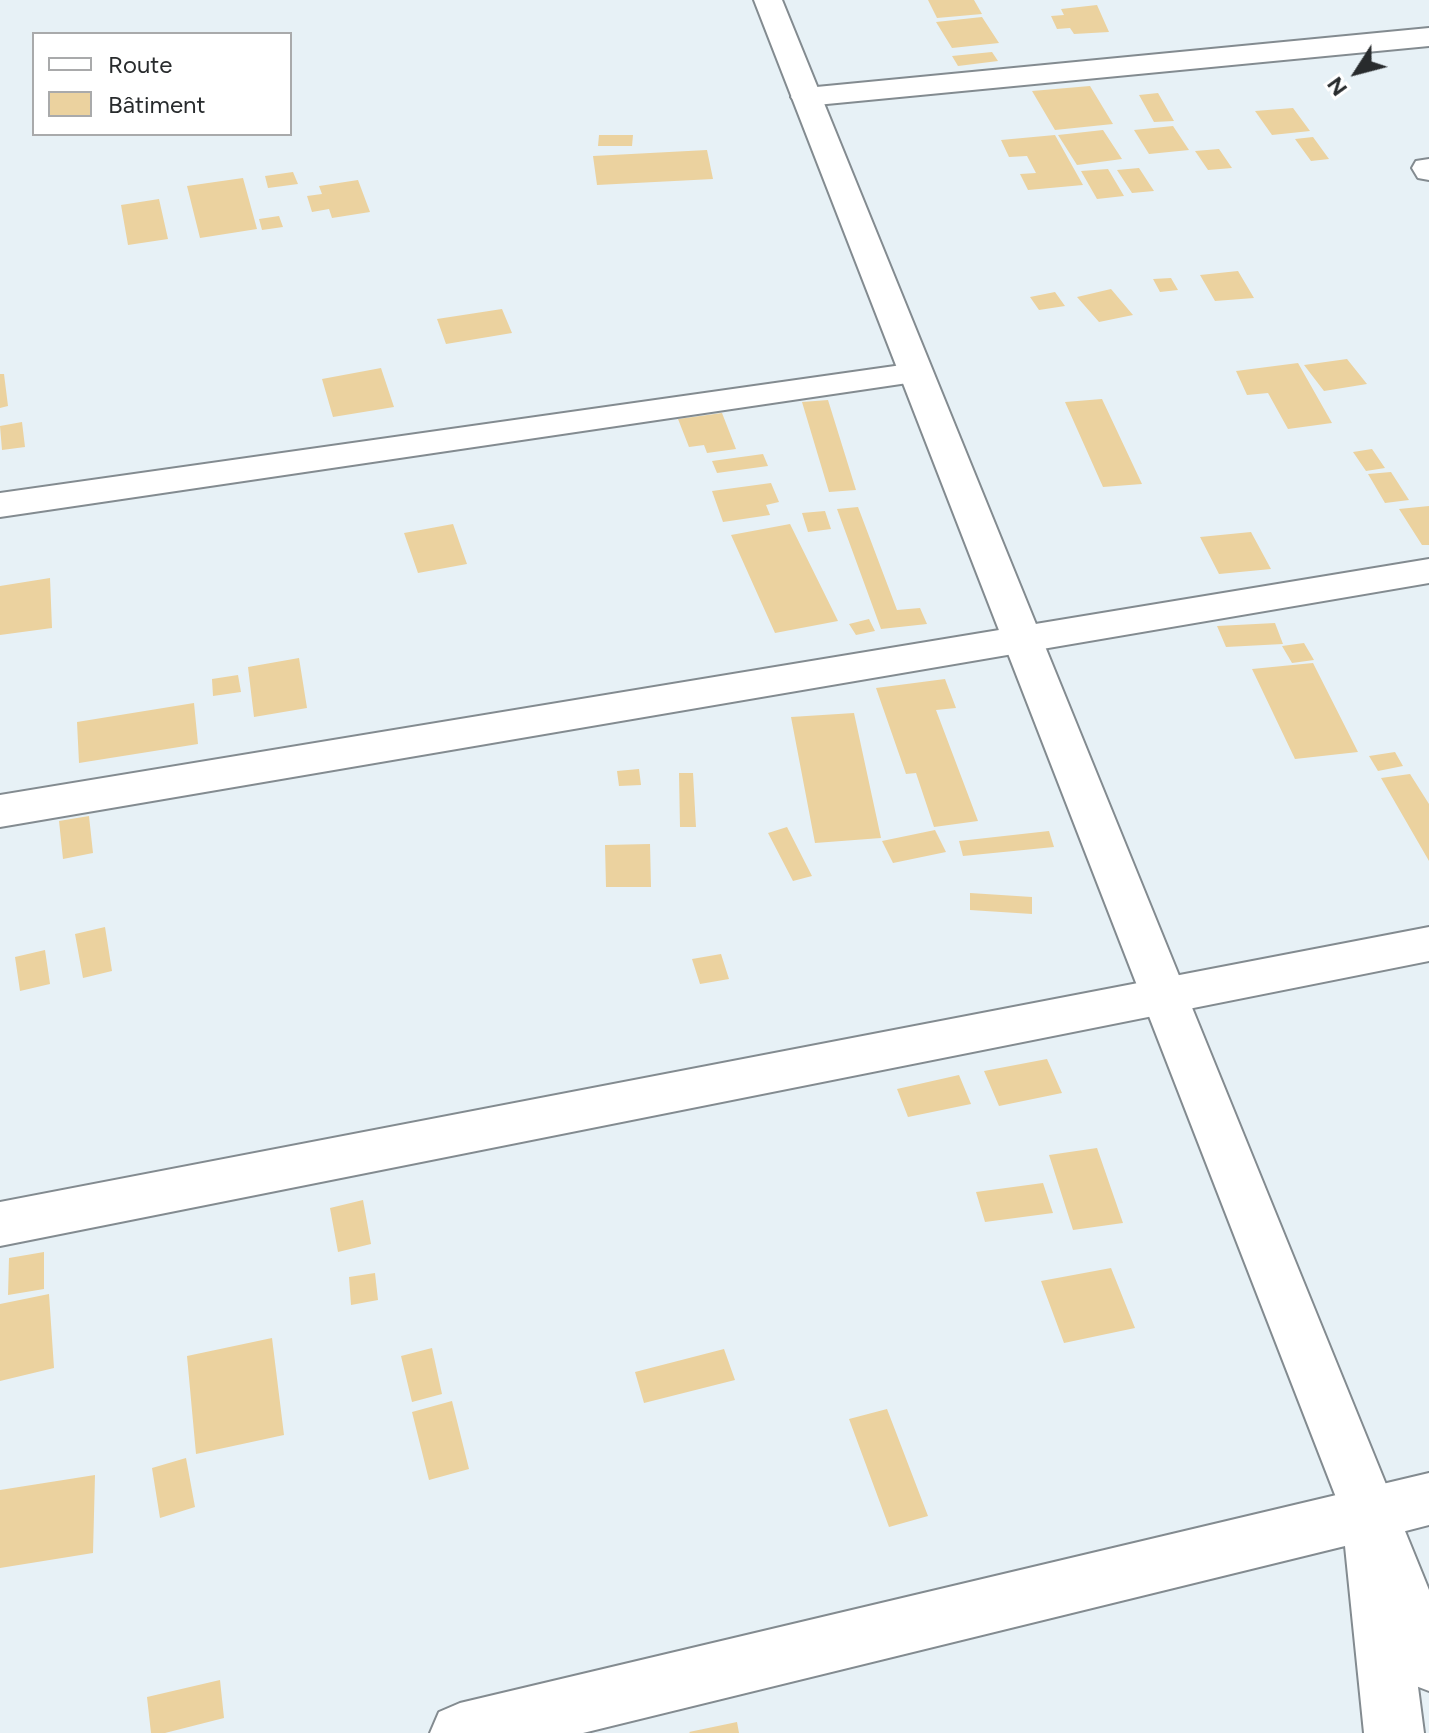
<!DOCTYPE html>
<meta charset="utf-8">
<style>
body{margin:0}
#map{position:relative;width:1429px;height:1733px;overflow:hidden;background:#e7f1f6;font-family:Figtree,sans-serif}
canvas{display:block}
.legend{position:absolute;left:32px;top:32px;width:260px;height:104px;box-sizing:border-box;background:#fff;border:2px solid #a9aaab;margin:0;padding:10px 14px;list-style:none;font-size:24px;color:#282b2d}
.legend li{display:flex;align-items:center;gap:16px;height:40px}
.legend b{width:40px;border:2px solid #a9aaab}
.north{position:absolute;left:1317px;top:32px;width:80px;height:80px;-webkit-text-stroke:6px #fff;paint-order:stroke;rotate:234deg;font-size:22px;font-weight:700;line-height:32px;text-align:center;color:#282b2d}
.north::after{content:'';display:block;margin:auto;width:28px;height:36px;background:#282b2d;clip-path:polygon(50% 0,100% 100%,50% 72%,0 100%)}
</style>
<div id="map">
<canvas width="1429" height="1733"></canvas>
<ul class="legend">
<li><b style="height:10px;background:#fff"></b>Route</li>
<li><b style="height:22px;background:#ebd29f"></b>Bâtiment</li>
</ul>
<div class="north">N</div>
</div>
<script>
const c = document.querySelector('canvas').getContext('2d');
c.lineJoin = 'round';
function paint(path, color) { c.fillStyle = color; c.fill(path, 'evenodd'); }
const shape = rows => new Path2D(rows.map(r => 'M' + r).join(''));
function trace(path, color, width, dash) { c.strokeStyle = color; c.lineWidth = width; c.lineCap = dash ? 'butt' : 'round'; c.setLineDash(dash || []); c.stroke(path); }
paint(shape([
 [928,0,974,0,982,14,937,18],
 [1097,5,1109,32,1074,34,1070,28,1057,29,1051,16,1064,15,1061,9],
 [982,17,999,43,952,48,936,22],
 [992,52,998,61,958,66,952,56],
 [1090,86,1113,124,1055,130,1032,91],
 [1158,93,1174,121,1154,122,1139,95],
 [1293,108,1310,131,1272,135,1255,111],
 [1173,126,1189,150,1149,154,1134,130],
 [1103,130,1122,159,1077,165,1058,135],
 [599,135,633,135,632,146,598,146],
 [1055,135,1083,185,1028,190,1020,174,1036,173,1027,156,1009,157,1001,140],
 [1313,137,1329,159,1311,161,1295,139],
 [1219,149,1232,168,1208,170,1195,151],
 [707,150,713,179,597,185,593,156],
 [1139,168,1154,191,1132,193,1117,170],
 [1108,169,1124,196,1097,199,1081,171],
 [293,172,298,184,268,188,265,176],
 [243,178,257,229,200,238,187,186],
 [358,180,370,212,332,218,329,209,312,212,307,196,322,194,319,186],
 [159,199,168,239,128,245,121,205],
 [279,216,283,227,262,230,259,219],
 [1238,271,1254,298,1215,301,1200,275],
 [1171,278,1178,290,1160,292,1153,279],
 [1111,289,1133,315,1099,322,1077,297],
 [1055,292,1065,306,1039,310,1030,297],
 [502,309,512,333,446,344,437,319],
 [1347,359,1367,384,1324,391,1304,365],
 [1298,363,1332,423,1288,429,1268,393,1247,395,1236,371],
 [381,368,394,407,333,417,322,379],
 [0,374,4,374,8,406,0,408],
 [1102,399,1142,484,1103,487,1065,402],
 [828,400,856,490,829,492,802,402],
 [722,413,736,449,707,453,704,445,689,447,678,419],
 [22,422,25,447,2,450,0,426],
 [1372,449,1385,468,1366,471,1353,452],
 [763,454,768,466,717,473,712,461],
 [1391,472,1409,500,1385,503,1368,474],
 [771,483,779,502,766,505,770,515,723,522,712,491],
 [1429,506,1429,545,1422,545,1399,509],
 [858,507,897,610,920,608,927,624,881,629,837,509],
 [825,511,831,529,808,532,802,513],
 [453,524,467,564,418,573,404,533],
 [790,524,838,621,775,633,731,535],
 [1251,532,1271,569,1219,574,1200,537],
 [50,578,52,628,0,635,0,586],
 [869,619,875,631,856,635,849,624],
 [1275,623,1283,644,1226,647,1217,626],
 [1304,643,1314,660,1292,663,1282,646],
 [299,658,307,708,254,717,248,667],
 [1313,663,1358,752,1295,759,1252,669],
 [238,675,241,692,213,696,212,679],
 [945,679,956,708,936,710,978,821,934,827,916,773,906,774,876,688],
 [194,703,198,744,79,763,77,722],
 [854,713,881,838,815,843,791,717],
 [1395,752,1403,766,1378,771,1369,756],
 [639,769,641,785,619,786,617,771],
 [679,773,693,773,696,827,680,827],
 [1410,774,1429,804,1429,861,1381,778],
 [89,816,93,853,63,859,59,821],
 [787,827,812,876,793,881,768,833],
 [935,830,946,852,893,863,882,841],
 [1049,831,1054,847,963,856,959,841],
 [650,844,651,887,606,887,605,845],
 [970,893,1032,897,1032,914,970,910],
 [105,927,112,971,83,978,75,934],
 [45,950,50,984,20,991,15,957],
 [721,954,729,979,700,984,692,959],
 [1047,1059,1062,1093,999,1106,984,1071],
 [959,1075,971,1104,908,1117,897,1089],
 [1097,1148,1123,1223,1073,1230,1049,1155],
 [1043,1183,1053,1213,985,1222,976,1192],
 [363,1200,371,1244,338,1252,330,1208],
 [44,1252,44,1289,8,1295,9,1258],
 [1111,1268,1135,1328,1064,1343,1041,1281],
 [375,1273,378,1300,351,1305,349,1277],
 [49,1294,54,1368,0,1381,0,1304],
 [272,1338,284,1435,196,1454,187,1356],
 [432,1348,442,1394,412,1402,401,1356],
 [724,1349,735,1380,644,1403,635,1372],
 [452,1401,469,1469,429,1480,412,1412],
 [887,1409,928,1516,889,1527,849,1419],
 [186,1458,195,1507,160,1518,152,1468],
 [95,1475,93,1553,0,1568,0,1490],
 [220,1680,224,1718,165,1733,151,1733,147,1697],
 [737,1722,739,1733,690,1733,689,1732]
]), '#ebd29f');
const minor = shape([
 [1429,28,1429,46,806,106,796,103,791,97,796,91,806,88,1429,28],
 [1429,159,1429,180,1418,178,1412,168,1416,161,1429,159],
 [916,363,928,366,933,373,928,380,0,517,0,493,916,363],
 [1429,559,1429,583,0,827,0,795,1429,559],
 [1429,927,1429,961,0,1246,0,1202,1429,927],
 [1429,1473,1429,1525,1394,1534,1400,1549,1424,1733,1364,1733,1345,1546,583,1733,430,1733,439,1712,460,1703,1429,1473]
]);
const secondary = shape([
 [754,0,782,0,1429,1590,1429,1691,1408,1683,1400,1662,754,0]
]);
trace(minor, '#838b90', 4);
trace(secondary, '#838b90', 4);
paint(minor, '#fff');
paint(secondary, '#fff');
</script>
